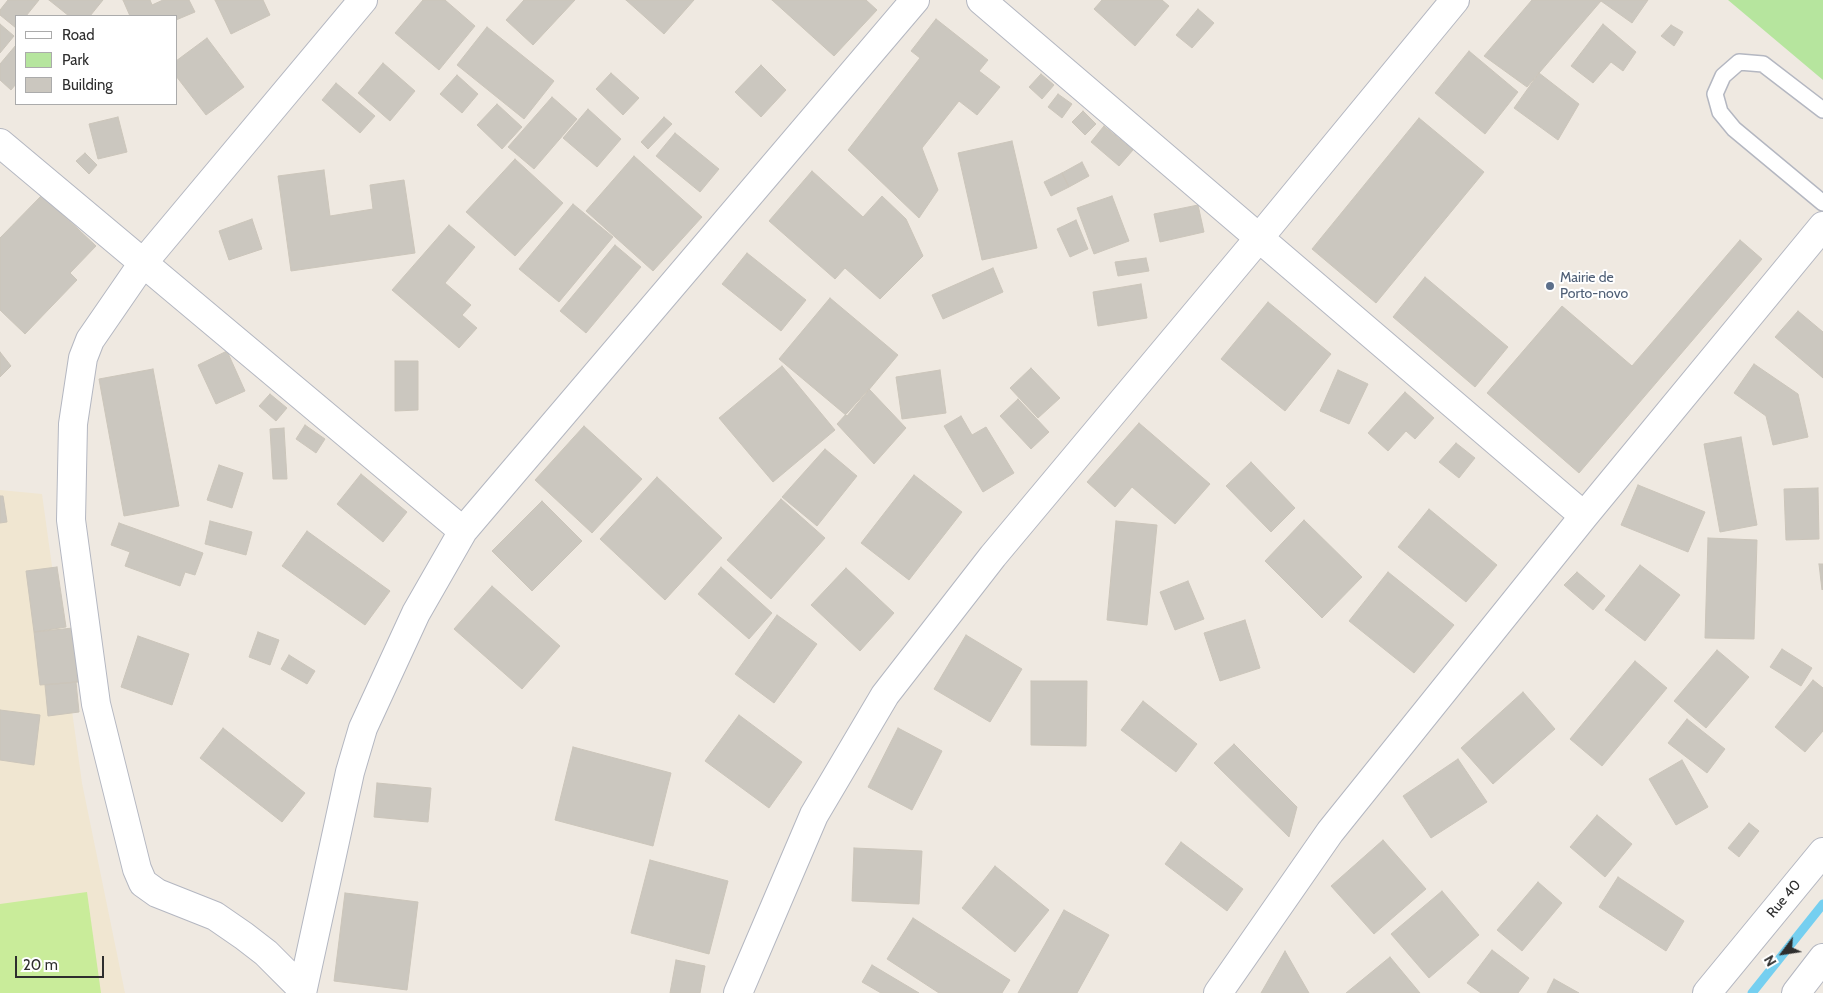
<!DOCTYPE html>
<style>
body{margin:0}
#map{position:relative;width:1823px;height:993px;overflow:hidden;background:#efe9e1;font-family:Cabin,sans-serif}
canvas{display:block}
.legend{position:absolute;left:15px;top:15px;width:162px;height:90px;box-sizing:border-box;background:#fff;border:1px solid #ababab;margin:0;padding:6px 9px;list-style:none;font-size:15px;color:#2e2e2e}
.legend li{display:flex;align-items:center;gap:10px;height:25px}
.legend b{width:25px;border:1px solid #ababab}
.north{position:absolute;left:1758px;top:928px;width:50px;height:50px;-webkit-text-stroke:4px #fff;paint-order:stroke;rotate:239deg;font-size:14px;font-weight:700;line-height:20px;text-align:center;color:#2e2e2e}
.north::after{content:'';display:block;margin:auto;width:18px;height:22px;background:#2e2e2e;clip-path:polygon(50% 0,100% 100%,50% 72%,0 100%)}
.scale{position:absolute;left:15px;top:956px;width:89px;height:22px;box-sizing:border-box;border:2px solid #2e2e2e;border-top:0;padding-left:6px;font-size:15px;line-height:18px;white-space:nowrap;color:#2e2e2e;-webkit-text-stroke:4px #fff;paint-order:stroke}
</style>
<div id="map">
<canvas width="1823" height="993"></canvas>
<ul class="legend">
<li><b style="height:6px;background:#fff"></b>Road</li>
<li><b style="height:14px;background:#b6e59e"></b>Park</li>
<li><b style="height:14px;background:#cbc7bf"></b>Building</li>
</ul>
<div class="north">N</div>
<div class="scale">20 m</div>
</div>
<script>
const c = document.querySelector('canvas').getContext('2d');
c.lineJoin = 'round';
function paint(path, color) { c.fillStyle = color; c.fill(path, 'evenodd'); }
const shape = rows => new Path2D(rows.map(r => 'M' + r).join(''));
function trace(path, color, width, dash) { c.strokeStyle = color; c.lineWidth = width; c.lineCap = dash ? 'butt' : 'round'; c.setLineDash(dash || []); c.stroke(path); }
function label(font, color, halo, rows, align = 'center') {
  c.font = font + ' Cabin,sans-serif'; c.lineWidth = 4; c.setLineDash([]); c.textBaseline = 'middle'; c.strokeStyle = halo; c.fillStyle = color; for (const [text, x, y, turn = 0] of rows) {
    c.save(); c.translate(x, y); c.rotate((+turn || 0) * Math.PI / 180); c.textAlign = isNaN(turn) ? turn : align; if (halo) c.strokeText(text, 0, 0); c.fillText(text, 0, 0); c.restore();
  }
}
paint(shape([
 [0,490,42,494,82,783,125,993,0,993]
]), '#f0e6d1');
paint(shape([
 [1728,0,1823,0,1823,80]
]), '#b6e59e');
paint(shape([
 [87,892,101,993,0,993,0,904]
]), '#c9ec9a');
trace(shape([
 [1752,993,1823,904]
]), '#75cff0', 9);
const building = shape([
 [8,0,39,0,26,16,16,16,16,28,0,15,0,10,8,0],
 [49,0,103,0,90,16,69,16,49,0],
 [123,0,150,0,152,5,163,0,189,0,195,12,176,20,176,16,130,16,123,0],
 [215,0,263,0,270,15,231,34,215,0],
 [423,0,445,0,475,26,439,70,395,33,423,0],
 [524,0,575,0,533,45,506,20,524,0],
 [626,0,694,0,664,34,626,0],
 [772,0,866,0,877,10,834,56,772,0],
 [1102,0,1162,0,1169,6,1135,46,1094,9,1102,0],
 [1532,0,1648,0,1632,23,1601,1,1527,87,1484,56,1532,0],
 [1198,9,1214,23,1192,48,1176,35,1198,9],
 [936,19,988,60,979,71,1000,87,977,115,959,101,922,148,938,190,919,218,848,150,920,58,911,51,936,19],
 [0,24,14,36,0,53,0,24],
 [1603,24,1636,52,1623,71,1611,62,1593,83,1571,66,1603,24],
 [1671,25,1683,32,1674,46,1661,36,1671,25],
 [487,27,554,81,524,119,457,65,487,27],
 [207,38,244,87,206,115,176,76,176,61,207,38],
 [16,45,16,84,11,90,0,80,0,64,16,45],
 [1469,51,1518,92,1485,134,1435,93,1469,51],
 [383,63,415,91,390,121,358,93,383,63],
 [761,65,786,90,761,117,735,92,761,65],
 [611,73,639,98,623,115,596,89,611,73],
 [1539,73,1579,104,1558,140,1514,108,1539,73],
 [1041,74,1054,85,1042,99,1029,87,1041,74],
 [457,75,478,94,462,113,440,94,457,75],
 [336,83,375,116,360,133,322,100,336,83],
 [1058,94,1072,104,1062,118,1048,107,1058,94],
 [552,97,577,119,534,169,508,147,552,97],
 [497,104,522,127,502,149,477,125,497,104],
 [588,109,621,139,597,167,563,138,588,109],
 [1083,111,1096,124,1085,135,1072,122,1083,111],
 [118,117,127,152,98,159,89,124,118,117],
 [664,117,672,124,648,149,641,142,664,117],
 [1419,118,1484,172,1376,303,1312,249,1419,118],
 [1104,126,1133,150,1119,166,1091,142,1104,126],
 [675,133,719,169,700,192,656,156,675,133],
 [1012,141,1037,248,982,260,958,153,1012,141],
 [85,153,97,165,89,174,76,161,85,153],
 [634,156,702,217,653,271,586,211,634,156],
 [515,159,563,203,515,256,466,212,515,159],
 [1082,162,1089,176,1069,187,1062,173,1082,162],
 [324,170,330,216,373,209,370,185,404,180,415,253,291,271,278,176,324,170],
 [812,171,863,217,882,196,906,219,923,256,880,299,845,268,835,279,769,221,812,171],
 [1062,173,1069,187,1051,196,1044,182,1062,173],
 [42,195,96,246,70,273,77,280,25,334,0,310,0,238,42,195],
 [1112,196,1129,241,1094,254,1077,208,1112,196],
 [573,204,613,237,559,302,519,269,573,204],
 [1198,205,1204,232,1160,242,1154,214,1198,205],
 [252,219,262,249,229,260,219,231,252,219],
 [1076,220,1088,249,1070,257,1057,229,1076,220],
 [449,225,475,247,445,283,471,305,462,315,477,328,459,348,392,290,449,225],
 [1740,240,1762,259,1579,473,1487,393,1562,306,1632,366,1740,240],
 [615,245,641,267,586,333,560,311,615,245],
 [747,253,806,300,781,331,722,284,747,253],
 [1146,258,1149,271,1118,276,1115,262,1146,258],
 [993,268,1003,292,943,319,932,295,993,268],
 [1425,277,1508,347,1475,387,1393,317,1425,277],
 [1141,284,1147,318,1098,326,1093,292,1141,284],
 [830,298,898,355,847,416,779,359,830,298],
 [1268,302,1331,354,1285,411,1221,359,1268,302],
 [1798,311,1823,332,1823,378,1775,337,1798,311],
 [227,351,245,391,216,404,198,365,227,351],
 [0,352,11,366,0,377,0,352],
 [395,361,418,361,418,410,395,411,395,361],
 [1754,364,1798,394,1808,437,1773,445,1766,416,1734,393,1754,364],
 [782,366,835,430,773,482,719,418,782,366],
 [1031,368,1060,398,1038,418,1010,388,1031,368],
 [153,369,179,506,124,516,99,379,153,369],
 [940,370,946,413,902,419,896,377,940,370],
 [1338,370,1368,384,1349,424,1320,411,1338,370],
 [869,389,906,428,874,464,837,424,869,389],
 [1405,392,1434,418,1415,439,1406,431,1388,451,1368,433,1405,392],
 [270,394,287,408,276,421,259,406,270,394],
 [1018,399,1049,432,1031,449,1000,416,1018,399],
 [961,416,972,435,986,427,1014,473,983,492,944,426,961,416],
 [1139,423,1210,484,1175,524,1132,487,1115,507,1087,482,1139,423],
 [305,425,325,439,316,453,296,439,305,425],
 [584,426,642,479,592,533,535,480,584,426],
 [284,428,287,479,273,479,270,429,284,428],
 [1741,437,1757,525,1720,532,1704,444,1741,437],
 [1456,443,1475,458,1459,478,1439,462,1456,443],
 [825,449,857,476,817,526,782,497,825,449],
 [1251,462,1295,508,1271,532,1226,486,1251,462],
 [219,465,243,473,232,508,207,500,219,465],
 [361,474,407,512,383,542,337,504,361,474],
 [914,475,962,512,909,580,861,543,914,475],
 [657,477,722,538,665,600,600,539,657,477],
 [1638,485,1705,512,1688,552,1621,525,1638,485],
 [1818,488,1819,539,1786,540,1784,489,1818,488],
 [0,496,3,496,7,522,0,523,0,496],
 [781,499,825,538,771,599,727,560,781,499],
 [542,501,582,541,532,591,492,551,542,501],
 [1429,509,1497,565,1466,602,1398,547,1429,509],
 [1304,520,1362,577,1322,618,1265,561,1304,520],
 [210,521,252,532,246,555,205,544,210,521],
 [1116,521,1157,525,1147,625,1107,620,1116,521],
 [119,523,203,553,195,575,185,572,180,586,125,566,130,552,111,545,119,523],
 [307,531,390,591,365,625,282,566,307,531],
 [1708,538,1757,540,1754,639,1705,638,1708,538],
 [1819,564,1823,564,1823,589,1822,590,1819,564],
 [1640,565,1680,595,1645,641,1605,610,1640,565],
 [57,567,66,627,34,632,26,571,57,567],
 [721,567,772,613,749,639,698,594,721,567],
 [846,568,894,613,860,651,811,605,846,568],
 [1388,572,1454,625,1414,673,1349,621,1388,572],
 [1577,572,1605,596,1593,610,1564,585,1577,572],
 [1188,581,1204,619,1175,630,1160,592,1188,581],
 [492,586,560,646,522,689,454,629,492,586],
 [777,615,817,644,774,703,735,674,777,615],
 [1245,620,1260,668,1220,681,1204,633,1245,620],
 [73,628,78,682,40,685,34,632,73,628],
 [258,632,279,640,270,665,249,657,258,632],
 [966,635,1022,669,990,722,934,689,966,635],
 [138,636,189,654,172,705,121,687,138,636],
 [1782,649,1812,668,1801,686,1770,667,1782,649],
 [1717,650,1749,677,1706,728,1674,701,1717,650],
 [289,655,315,671,307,684,281,669,289,655],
 [1635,661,1667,688,1602,766,1570,739,1635,661],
 [1813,680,1823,688,1823,731,1805,752,1775,727,1813,680],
 [1031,681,1087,681,1086,746,1031,745,1031,681],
 [76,682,79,712,48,716,45,685,76,682],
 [1523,692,1555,729,1493,784,1461,748,1523,692],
 [1143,701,1197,744,1176,772,1121,730,1143,701],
 [0,710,40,715,34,765,0,760,0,710],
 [739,715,802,762,769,808,705,761,739,715],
 [1687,719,1725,749,1707,773,1668,743,1687,719],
 [223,728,305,793,282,822,200,758,223,728],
 [898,728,942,751,912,810,868,787,898,728],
 [1234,744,1297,807,1289,837,1214,763,1234,744],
 [573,747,671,773,653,846,555,820,573,747],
 [1458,759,1487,802,1431,838,1403,796,1458,759],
 [1682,760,1708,807,1676,825,1649,779,1682,760],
 [377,783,431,788,428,822,374,817,377,783],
 [1597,815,1632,844,1605,877,1570,847,1597,815],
 [1749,823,1759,831,1739,857,1728,848,1749,823],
 [1383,840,1426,889,1374,934,1331,886,1383,840],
 [1181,842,1243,889,1227,911,1165,864,1181,842],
 [854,848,922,851,919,904,852,901,854,848],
 [650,860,728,881,709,954,631,933,650,860],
 [995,866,1049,910,1015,952,962,908,995,866],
 [1618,877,1684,921,1666,951,1599,907,1618,877],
 [1538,882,1562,903,1522,951,1497,930,1538,882],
 [1442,891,1479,935,1429,978,1391,934,1442,891],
 [345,893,418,902,407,990,334,981,345,893],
 [1064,910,1109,935,1077,993,1018,993,1064,910],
 [913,918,1010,980,1002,993,939,993,887,959,913,918],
 [1492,950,1529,978,1518,993,1481,993,1467,983,1492,950],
 [1285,951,1309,993,1261,993,1285,951],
 [1390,957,1420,993,1346,993,1390,957],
 [676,960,705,966,700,993,670,993,676,960],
 [872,965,919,993,881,993,862,982,872,965],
 [1554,979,1579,993,1547,993,1554,979]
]);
paint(building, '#cbc7bf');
trace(building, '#cbc5ba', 1);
const lane = shape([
 [1823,110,1763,64,1739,62,1723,76,1715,94,1720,112,1734,129,1823,203]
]);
const street = shape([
 [981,0,1584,516],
 [0,143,463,531],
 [302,989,266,953,244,936,215,916,157,893,143,883,137,869,96,704,71,520,73,424,83,358,90,340,143,263,363,0],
 [302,993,350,772,363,728,416,613,463,531,915,0],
 [738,993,814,815,885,695,993,556,1259,238,1455,0],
 [1218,993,1330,832,1584,516,1823,226]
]);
const secondary = shape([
 [1707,993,1823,852],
 [1796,993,1823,958]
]);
trace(lane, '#b4b7c1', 18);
trace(street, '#b4b7c1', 30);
trace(secondary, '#b4b7c1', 30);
trace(lane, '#fff', 15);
trace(street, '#fff', 28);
trace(secondary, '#fff', 28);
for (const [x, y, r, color] of [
 [1550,286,5,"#5c6f8a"]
]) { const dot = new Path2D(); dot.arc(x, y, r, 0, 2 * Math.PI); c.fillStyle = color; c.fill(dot); trace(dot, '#fff', 2); }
label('14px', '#4e5e75', '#fff', [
 ["Mairie de",1560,278],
 ["Porto-novo",1560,294]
], 'left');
label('14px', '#2e2e2e', '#fff', [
 ["Rue 40",1784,899,-50]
]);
</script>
